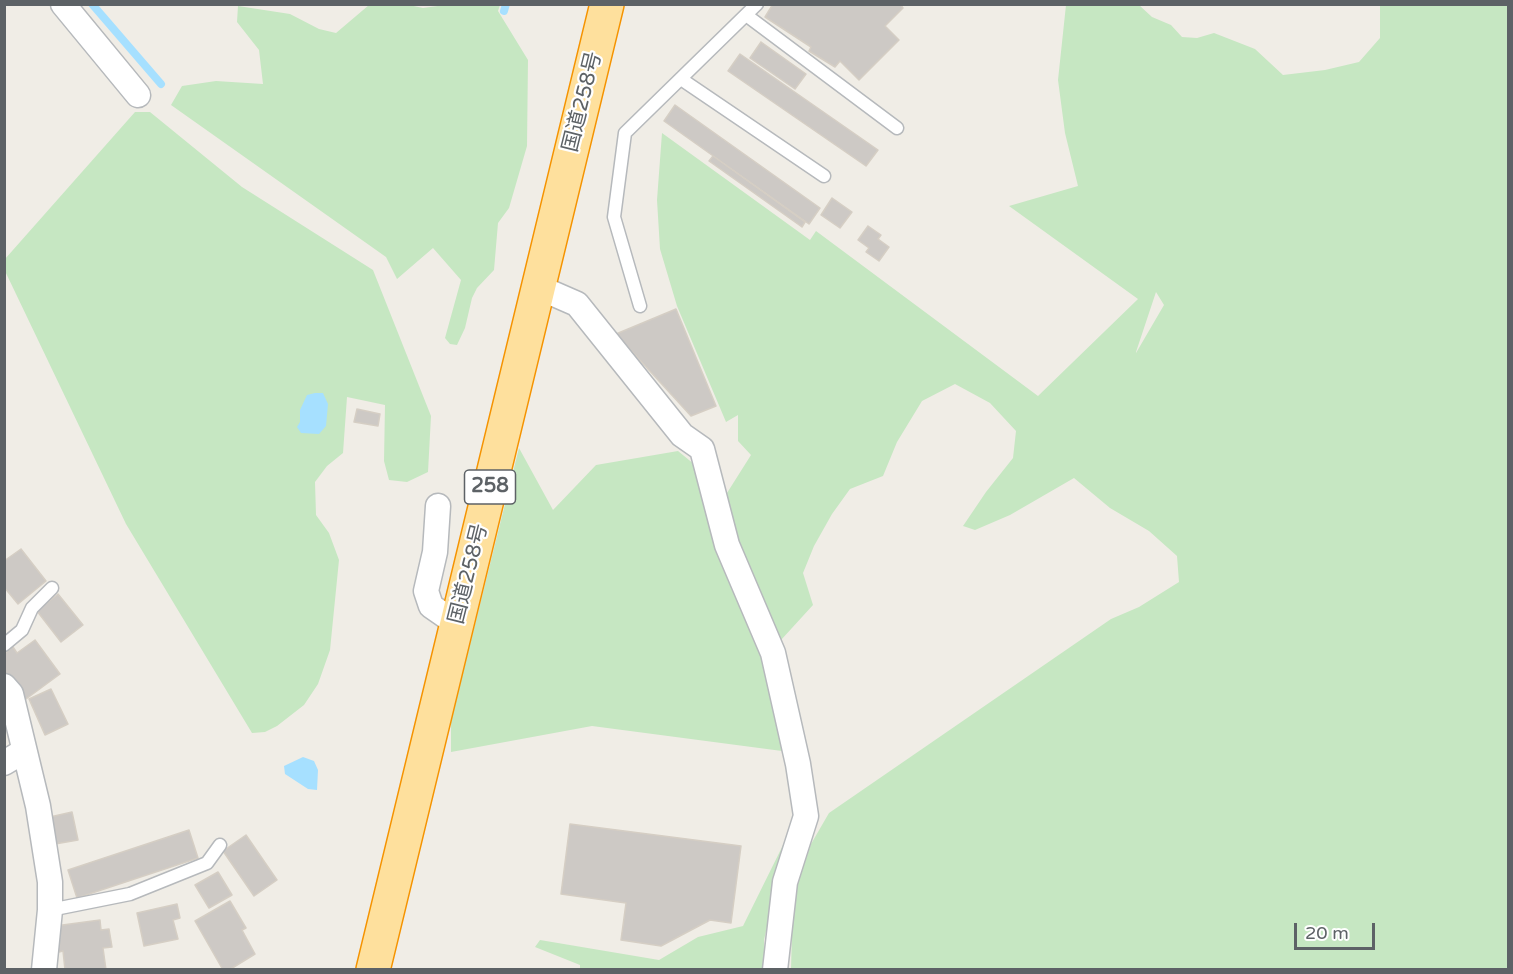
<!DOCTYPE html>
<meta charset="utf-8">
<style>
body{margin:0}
#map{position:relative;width:1513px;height:974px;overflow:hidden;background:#f0ede6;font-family:"Varela Round",sans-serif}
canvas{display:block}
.frame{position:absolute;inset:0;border:6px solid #5d6266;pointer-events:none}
.scale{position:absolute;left:1294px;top:923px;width:81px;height:27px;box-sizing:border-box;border:3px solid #5d6266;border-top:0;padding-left:8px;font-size:18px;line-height:21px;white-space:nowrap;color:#5d6266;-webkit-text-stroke:4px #fff;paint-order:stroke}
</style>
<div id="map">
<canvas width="1513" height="974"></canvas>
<div class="frame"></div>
<div class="scale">20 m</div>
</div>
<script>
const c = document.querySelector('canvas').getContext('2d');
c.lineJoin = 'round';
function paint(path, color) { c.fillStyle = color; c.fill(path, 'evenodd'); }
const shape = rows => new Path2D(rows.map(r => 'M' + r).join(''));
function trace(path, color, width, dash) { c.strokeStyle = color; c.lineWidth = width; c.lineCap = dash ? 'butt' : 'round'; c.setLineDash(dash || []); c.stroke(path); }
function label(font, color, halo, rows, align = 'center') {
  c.font = font + ' "Varela Round","Noto Sans JP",sans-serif'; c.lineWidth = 4.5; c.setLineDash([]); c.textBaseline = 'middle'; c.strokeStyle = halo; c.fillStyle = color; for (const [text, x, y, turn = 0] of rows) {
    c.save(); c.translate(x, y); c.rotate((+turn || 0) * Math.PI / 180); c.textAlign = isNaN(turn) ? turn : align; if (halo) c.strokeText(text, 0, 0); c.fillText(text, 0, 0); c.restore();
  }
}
paint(shape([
 [369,5,409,5,423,8,445,5,500,5,498,11,528,60,527,146,509,208,498,223,494,270,477,288,472,298,465,328,457,345,450,344,445,338,461,280,433,248,397,279,386,257,171,105,182,86,216,81,263,84,259,50,237,22,238,6,290,14,319,29,336,33],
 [1066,5,1139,5,1152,17,1171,25,1182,37,1197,38,1214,33,1255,49,1283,75,1325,70,1359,62,1380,38,1380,5,1508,5,1508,969,791,969,793,897,811,844,829,813,1111,619,1139,607,1179,582,1177,556,1149,531,1110,508,1074,478,1010,515,975,530,963,526,986,492,1013,458,1016,431,990,403,955,384,922,401,897,442,883,476,850,489,832,514,814,546,803,573,813,605,781,640,770,624,731,521,727,493,751,455,738,441,738,415,726,422,677,306,660,249,657,200,662,133,810,240,816,231,1038,396,1138,299,1009,206,1078,186,1065,133,1058,80],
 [1156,292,1164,305,1136,353,1136,352],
 [135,112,150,112,242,187,373,270,431,416,428,472,407,482,389,480,384,461,385,405,347,397,343,453,327,466,315,482,316,515,329,533,339,560,330,650,318,684,304,705,277,726,265,732,252,733,126,524,5,271,5,259],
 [519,448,553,510,596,465,678,451,700,469,771,672,782,751,592,726,451,752,451,721],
 [788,835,764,940,765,969,580,969,580,965,535,947,540,940,659,960,698,937,743,926]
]), '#c6e7c2');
paint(shape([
 [315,393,323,393,328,404,326,426,319,434,301,433,297,427,300,422,300,410,307,395],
 [303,757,314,761,318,770,317,790,308,789,285,774,284,766]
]), '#a6e0ff');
trace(shape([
 [92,4,161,84],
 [504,11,506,4]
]), '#a6e0ff', 8);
const building = shape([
 [773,4,900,4,903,8,885,26,899,40,859,80,840,61,835,67,809,51,811,47,765,17,773,4],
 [761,42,806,74,795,89,750,58,761,42],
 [740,54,878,150,866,166,728,71,740,54],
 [675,105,820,208,809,224,664,121,675,105],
 [713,156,805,222,802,227,709,161,713,156],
 [832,198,852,212,840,228,821,215,832,198],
 [868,226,881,235,878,239,889,247,879,261,866,252,869,248,858,240,868,226],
 [676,309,716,406,691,416,616,334,676,309],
 [357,409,380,414,378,426,354,422,357,409],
 [21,549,46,581,18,604,4,587,4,561,21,549],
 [58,594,83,625,61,642,37,611,58,594],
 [35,640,60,674,26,699,4,671,4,654,13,647,17,653,35,640],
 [51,689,68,724,45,735,29,699,51,689],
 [72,812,78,840,55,844,50,817,72,812],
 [570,824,741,846,731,923,710,920,661,946,621,940,626,903,561,894,570,824],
 [189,830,198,858,77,898,68,870,189,830],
 [246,835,277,880,254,896,223,851,246,835],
 [218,872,232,895,209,908,195,885,218,872],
 [230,901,246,928,242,930,255,954,229,970,223,970,195,921,230,901],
 [177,904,180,918,173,920,178,939,144,946,137,913,177,904],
 [100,920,101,930,109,929,112,947,103,948,106,970,65,970,63,951,59,952,55,926,100,920]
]);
paint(building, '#cdc9c5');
trace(building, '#d5cec4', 1.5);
const service = shape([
 [746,15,897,128],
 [681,79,824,176],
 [640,306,614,217,625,133,757,4],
 [4,645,22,630,32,608,52,588],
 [50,910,130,894,207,863,220,845]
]);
const minor = shape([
 [63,4,138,95],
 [538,287,577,304,682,435,702,449,727,545,773,653,798,764,806,816,785,882,775,970],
 [438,506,435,552,426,591,431,606,457,624],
 [4,686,11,694,38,806,50,882,50,910,44,970],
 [4,763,24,751]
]);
const trunk = shape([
 [373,970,607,4]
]);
trace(service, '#b6b9bc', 15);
trace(minor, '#b6b9bc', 27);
trace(trunk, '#f59300', 36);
trace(service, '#fff', 12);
trace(minor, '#fff', 24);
trace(trunk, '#fee09d', 33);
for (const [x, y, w] of [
 [490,487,51]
]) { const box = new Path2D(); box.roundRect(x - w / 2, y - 17, w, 34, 4.5); c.fillStyle = '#fff'; c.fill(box); trace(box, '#5d6266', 1.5); }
label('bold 20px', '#5d6266', null, [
 ["258",490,487]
]);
label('21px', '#5d6266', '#fff', [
 ["国道258号",583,102,-76],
 ["国道258号",469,574,-76]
]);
</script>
